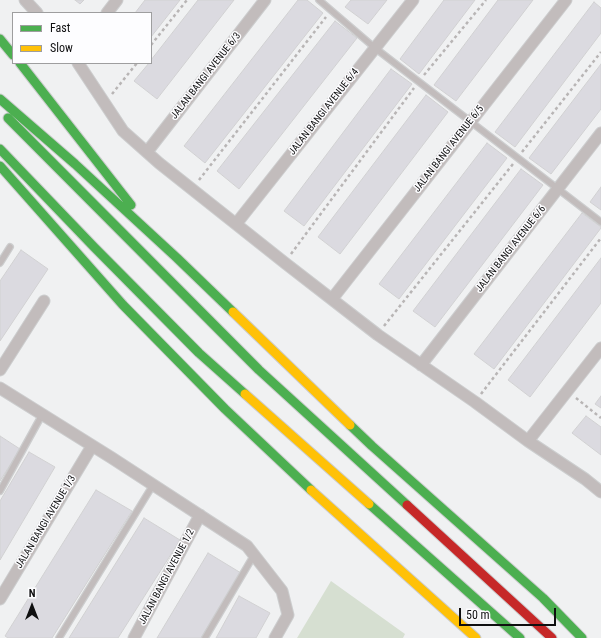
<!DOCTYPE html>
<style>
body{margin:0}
#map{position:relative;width:601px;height:638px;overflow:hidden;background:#f0f1f2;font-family:"Roboto Condensed",sans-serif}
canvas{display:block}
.legend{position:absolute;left:12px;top:12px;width:140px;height:52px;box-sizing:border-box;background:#fdfdff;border:1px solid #9e9e9f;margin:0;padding:5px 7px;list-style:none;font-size:12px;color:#0f0f10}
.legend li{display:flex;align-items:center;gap:8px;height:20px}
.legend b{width:20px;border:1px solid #9e9e9f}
.north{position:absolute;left:12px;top:586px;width:40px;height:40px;-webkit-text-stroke:3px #fdfdff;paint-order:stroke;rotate:0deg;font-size:11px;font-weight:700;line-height:16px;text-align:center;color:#0f0f10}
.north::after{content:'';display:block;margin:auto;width:14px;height:18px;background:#0f0f10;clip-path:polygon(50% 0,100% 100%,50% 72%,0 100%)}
.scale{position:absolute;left:459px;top:608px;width:97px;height:18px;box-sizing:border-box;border:2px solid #0f0f10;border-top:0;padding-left:5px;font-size:12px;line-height:14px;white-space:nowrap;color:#0f0f10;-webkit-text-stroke:3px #fdfdff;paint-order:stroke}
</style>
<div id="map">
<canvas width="601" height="638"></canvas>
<ul class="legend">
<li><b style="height:5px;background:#4caf50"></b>Fast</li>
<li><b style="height:5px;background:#ffc107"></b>Slow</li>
</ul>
<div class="north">N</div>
<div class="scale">50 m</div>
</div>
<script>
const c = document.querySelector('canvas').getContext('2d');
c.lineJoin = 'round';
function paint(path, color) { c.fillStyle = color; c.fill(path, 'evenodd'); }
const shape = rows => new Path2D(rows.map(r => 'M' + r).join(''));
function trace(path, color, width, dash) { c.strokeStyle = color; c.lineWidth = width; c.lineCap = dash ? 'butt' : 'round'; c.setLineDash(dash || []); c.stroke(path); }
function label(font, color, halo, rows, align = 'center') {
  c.font = font + ' "Roboto Condensed",sans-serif'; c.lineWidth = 3; c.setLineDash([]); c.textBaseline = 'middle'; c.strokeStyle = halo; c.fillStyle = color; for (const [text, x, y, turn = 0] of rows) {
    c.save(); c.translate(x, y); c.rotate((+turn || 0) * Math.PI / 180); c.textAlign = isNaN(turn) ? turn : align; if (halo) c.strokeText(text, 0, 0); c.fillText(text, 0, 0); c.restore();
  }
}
paint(shape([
 [331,581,405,634,403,638,297,638]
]), '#d6dfd1');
const building = shape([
 [75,0,84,0,80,4,75,0],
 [145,0,180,0,151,37,151,13,135,13,145,0],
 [198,0,234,0,157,99,134,81,149,63,151,63,151,60,198,0],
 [298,0,307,0,323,13,205,163,184,146,298,0],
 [351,0,387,0,368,24,345,7,351,0],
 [444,0,475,0,419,74,400,59,444,0],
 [498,0,533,0,456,101,434,85,498,0],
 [594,2,601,8,601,33,515,147,495,132,594,2],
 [335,21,357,38,239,189,217,171,335,21],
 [601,64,601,109,551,174,529,158,601,64],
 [391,69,412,84,304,226,284,211,391,69],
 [426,95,448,112,340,254,318,237,426,95],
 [487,143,507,158,399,299,379,284,487,143],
 [521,169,543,185,435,327,413,311,521,169],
 [601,187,601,210,590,202,601,187],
 [582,213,601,227,601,228,494,369,474,354,582,213],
 [21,250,48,269,0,341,0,281,21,250],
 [601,258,601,303,530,397,508,380,601,258],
 [601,396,601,408,595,404,601,396],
 [586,416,601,427,601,455,572,433,586,416],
 [0,436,20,449,0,481,0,436],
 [29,452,55,467,0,560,0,501,29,452],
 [96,490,132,511,52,638,8,638,5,636,96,490],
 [144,518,180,540,118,638,69,638,144,518],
 [208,553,241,573,201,638,157,638,208,553],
 [239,596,270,613,256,638,216,638,239,596]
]);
paint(building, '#dbdae0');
trace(building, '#d1d1d2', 1);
const lane = shape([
 [319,0,375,48,601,222],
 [0,263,10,247],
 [0,491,42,415],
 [59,638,153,485],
 [205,638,254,555]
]);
const street = shape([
 [25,0,37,13],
 [107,13,117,0],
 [78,63,123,131,159,163,285,263,378,335,475,402,528,441,585,479,601,492],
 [147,152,265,0],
 [236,224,413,0],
 [332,299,566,0],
 [421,365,601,133],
 [0,370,44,301],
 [0,388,112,458,247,546,282,591,288,615,275,638],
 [528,441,601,348],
 [0,599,92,446],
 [134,638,200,515]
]);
const fast = shape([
 [0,39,13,55],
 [20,63,131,205],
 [0,99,75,164,177,258,233,312],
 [8,118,259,370,407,505],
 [0,149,94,247,199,353,245,394],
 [0,166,123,305,225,409,311,490],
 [350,425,372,446,543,598,582,638],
 [369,504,520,638]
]);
const slow = shape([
 [233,312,350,425],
 [245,394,369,504],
 [311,490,476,638]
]);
const jam = shape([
 [407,505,552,638]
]);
trace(lane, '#cccdce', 8);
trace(street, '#cccdce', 13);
trace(fast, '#cccdce', 11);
trace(slow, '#cccdce', 11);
trace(jam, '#cccdce', 11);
trace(shape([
 [151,45,187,0],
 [424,75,486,0],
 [112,94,137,63],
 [522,152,601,52],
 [199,180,326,17],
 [291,254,414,88],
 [384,326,513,164],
 [481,394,601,238],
 [576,398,601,418]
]), '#b8b5b5', 2.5, [3, 3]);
trace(lane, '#c2bcbc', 5.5);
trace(street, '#c2bcbc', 11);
trace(fast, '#4caf50', 9);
trace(slow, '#ffc107', 9);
trace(jam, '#c62828', 9);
label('10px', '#0f0f10', '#fdfdff', [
 ["JALAN BANGI AVENUE 6/3",206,76,-52],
 ["JALAN BANGI AVENUE 6/4",324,112,-52],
 ["JALAN BANGI AVENUE 6/5",449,149,-52],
 ["JALAN BANGI AVENUE 6/6",511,249,-52],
 ["JALAN BANGI AVENUE 1/3",46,522,-59],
 ["JALAN BANGI AVENUE 1/2",167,577,-62]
]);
</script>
